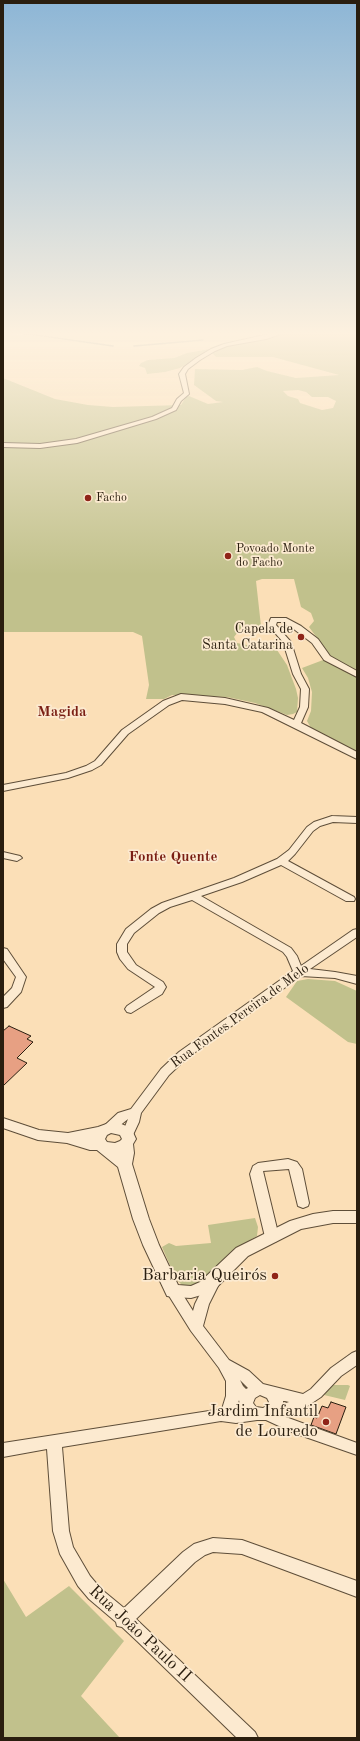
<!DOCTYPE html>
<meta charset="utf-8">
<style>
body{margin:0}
#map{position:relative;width:360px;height:1741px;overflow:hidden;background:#fbdfb7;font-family:"Old Standard TT",serif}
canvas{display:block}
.frame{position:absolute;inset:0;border:4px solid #2a1e0f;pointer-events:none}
</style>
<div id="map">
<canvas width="360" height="1741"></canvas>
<div class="frame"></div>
</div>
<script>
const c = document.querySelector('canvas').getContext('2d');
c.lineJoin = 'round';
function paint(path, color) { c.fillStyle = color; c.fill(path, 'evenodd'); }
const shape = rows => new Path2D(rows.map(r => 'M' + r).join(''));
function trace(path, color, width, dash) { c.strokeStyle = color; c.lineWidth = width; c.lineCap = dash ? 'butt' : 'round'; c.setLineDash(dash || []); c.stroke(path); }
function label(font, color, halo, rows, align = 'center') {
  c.font = font + ' "Old Standard TT",serif'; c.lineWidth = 3.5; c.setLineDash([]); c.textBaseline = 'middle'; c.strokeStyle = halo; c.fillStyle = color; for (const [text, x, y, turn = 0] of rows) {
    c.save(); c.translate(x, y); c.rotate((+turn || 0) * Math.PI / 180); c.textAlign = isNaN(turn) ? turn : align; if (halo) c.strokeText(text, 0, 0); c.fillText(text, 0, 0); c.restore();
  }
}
paint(shape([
 [289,331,357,331,357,752,311,728,307,721,311,711,312,692,308,678,302,668,331,657,309,627,314,621,311,613,301,607,294,579,262,579,256,581,261,626,246,626,242,627,234,637,237,643,247,645,273,644,287,665,296,689,298,698,297,712,293,714,287,715,255,703,227,697,172,695,164,699,146,699,149,685,142,636,133,632,3,632,3,378,55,399,88,405,113,407,181,405,186,397,189,396,208,404,223,402,216,401,194,385,195,369,242,370,257,367,267,371,296,378,339,375,273,357,216,357,212,353,228,346,266,338],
 [298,390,306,392,312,397,328,397,336,401,333,408,322,410,300,403,298,399,288,396,283,391],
 [210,349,180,368,165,372,147,374,145,368,139,366,141,363,148,360,174,358,187,353],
 [308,979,335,981,357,991,357,1044,348,1042,286,997,297,981],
 [255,1218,258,1227,257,1236,236,1249,197,1286,183,1286,176,1279,162,1247,169,1243,176,1246,211,1243,208,1225],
 [331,1385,348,1385,350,1386,345,1400,324,1395],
 [3,1579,26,1617,69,1586,124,1641,81,1696,120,1738,3,1738]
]), '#c1c18c');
trace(shape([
 [3,333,29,334,113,346],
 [134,346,203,340]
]), '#747b76', 1.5);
const building = shape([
 [9,1026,31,1036,27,1039,33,1042,17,1058,27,1063,3,1086,3,1031,9,1026],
 [331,1402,346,1407,336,1434,311,1425,314,1417,317,1418,322,1406,328,1408,331,1402]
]);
paint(building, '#e7a083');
trace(building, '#2a1e0f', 1);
const minor = shape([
 [282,331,290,331,266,339,227,346,215,351,200,360,188,369,185,374,189,394,181,401,176,410,156,419,77,443,40,448,3,447,3,443,40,444,76,439,152,417,172,408,177,399,184,393,179,374,184,367,196,358,211,349,224,344,282,331],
 [271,618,286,618,301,626,318,639,330,656,357,671,357,677,324,660,312,643,295,630,282,622,277,622,276,625,291,642,301,674,309,689,308,707,301,723,357,752,357,759,262,712,225,704,182,700,169,705,128,734,101,765,92,770,68,778,3,791,3,785,66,773,86,766,95,761,122,730,163,701,181,694,225,698,268,708,294,720,300,707,301,689,293,674,283,642,268,625,271,618],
 [332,816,357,817,357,823,333,822,320,826,313,831,295,854,288,861,354,897,355,899,354,901,346,901,281,865,242,882,201,896,291,948,297,956,301,966,353,930,357,929,357,937,310,969,335,972,357,976,357,984,335,978,301,976,187,1058,169,1075,141,1113,139,1122,132,1137,128,1138,124,1137,122,1134,128,1119,113,1131,109,1132,105,1131,103,1128,105,1125,118,1113,131,1109,161,1069,179,1052,293,971,287,957,283,952,192,900,170,907,159,913,134,933,127,944,127,952,136,965,163,982,166,987,162,994,131,1013,127,1012,125,1009,127,1006,155,987,128,969,120,959,117,952,117,944,126,929,151,909,162,903,234,878,277,859,289,850,307,827,314,822,332,816],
 [3,852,20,856,22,858,17,861,3,858,3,852],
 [3,948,7,949,26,977,21,992,7,1007,3,1008,3,997,12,988,16,977,3,959,3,948],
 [288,1159,297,1162,302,1169,309,1203,308,1206,303,1208,298,1206,289,1169,263,1171,279,1237,277,1241,272,1242,267,1241,265,1237,250,1174,253,1166,258,1163,288,1159],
 [212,1279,217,1280,219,1284,209,1304,203,1326,229,1360,249,1371,263,1384,303,1394,311,1389,331,1368,352,1353,357,1351,357,1365,341,1376,321,1397,303,1409,283,1416,357,1443,357,1455,294,1433,266,1420,257,1420,236,1423,221,1421,62,1447,69,1531,73,1547,90,1576,101,1589,124,1608,183,1552,194,1544,213,1538,242,1540,357,1581,357,1597,242,1554,213,1552,205,1555,195,1562,136,1619,255,1732,258,1738,237,1738,137,1641,122,1627,117,1626,116,1622,89,1599,78,1586,60,1554,53,1531,47,1449,3,1457,3,1443,222,1409,226,1396,226,1381,219,1368,191,1331,166,1291,168,1287,173,1286,178,1287,193,1311,195,1304,207,1280,212,1279],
 [240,1380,248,1388,246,1389,243,1386,240,1380],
 [260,1395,267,1398,269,1402,268,1405,263,1408,256,1407,253,1403,255,1398,260,1395],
 [239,1400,241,1410,236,1411,236,1410,239,1400],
 [283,1401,285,1401,289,1402,283,1404,283,1401]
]);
const tertiary = shape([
 [3,1118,39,1130,68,1133,98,1127,109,1123,119,1123,131,1128,136,1139,133,1144,134,1153,132,1164,149,1219,159,1245,178,1285,191,1286,200,1282,236,1248,290,1221,313,1214,333,1211,357,1211,357,1223,333,1223,301,1229,248,1256,212,1292,191,1298,173,1297,167,1296,143,1245,133,1219,118,1167,97,1150,90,1150,67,1143,38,1140,3,1128,3,1118],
 [111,1133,120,1135,122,1139,120,1141,115,1143,107,1142,105,1139,107,1135,111,1133]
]);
trace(minor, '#5e4e39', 2);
trace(tertiary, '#5e4e39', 2);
paint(minor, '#fcead0');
paint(tertiary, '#fcead0');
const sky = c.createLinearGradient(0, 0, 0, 575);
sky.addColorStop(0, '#8db6d6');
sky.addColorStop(0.58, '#fdf1df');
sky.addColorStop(1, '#fdf1df00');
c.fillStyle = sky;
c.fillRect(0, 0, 360, 575);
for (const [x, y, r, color] of [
 [88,498,4,"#8f2418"],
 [228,556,4,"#8f2418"],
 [301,637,4,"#8f2418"],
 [275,1276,4,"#8f2418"],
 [326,1422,4,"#8f2418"]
]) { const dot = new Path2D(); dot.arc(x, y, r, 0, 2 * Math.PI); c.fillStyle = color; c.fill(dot); trace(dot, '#fcead0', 1.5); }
label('12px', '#2a1e0f', '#fcead0', [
 ["Facho",96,498],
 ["Povoado Monte",236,549],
 ["do Facho",236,563]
], 'left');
label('14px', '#2a1e0f', '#fcead0', [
 ["Capela de",293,629],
 ["Santa Catarina",293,645]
], 'right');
label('14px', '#2a1e0f', '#fcead0', [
 ["Rua Fontes Pereira de Melo",240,1016,-36]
]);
label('bold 15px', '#7a1f14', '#fcead0', [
 ["Magida",62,712],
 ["Fonte Quente",173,857]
]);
label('17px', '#2a1e0f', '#fcead0', [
 ["Barbaria Queirós",267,1276],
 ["Jardim Infantil",318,1412],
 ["de Louredo",318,1432]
], 'right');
label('17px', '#2a1e0f', '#fcead0', [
 ["Rua João Paulo II",140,1634,43]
]);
</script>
